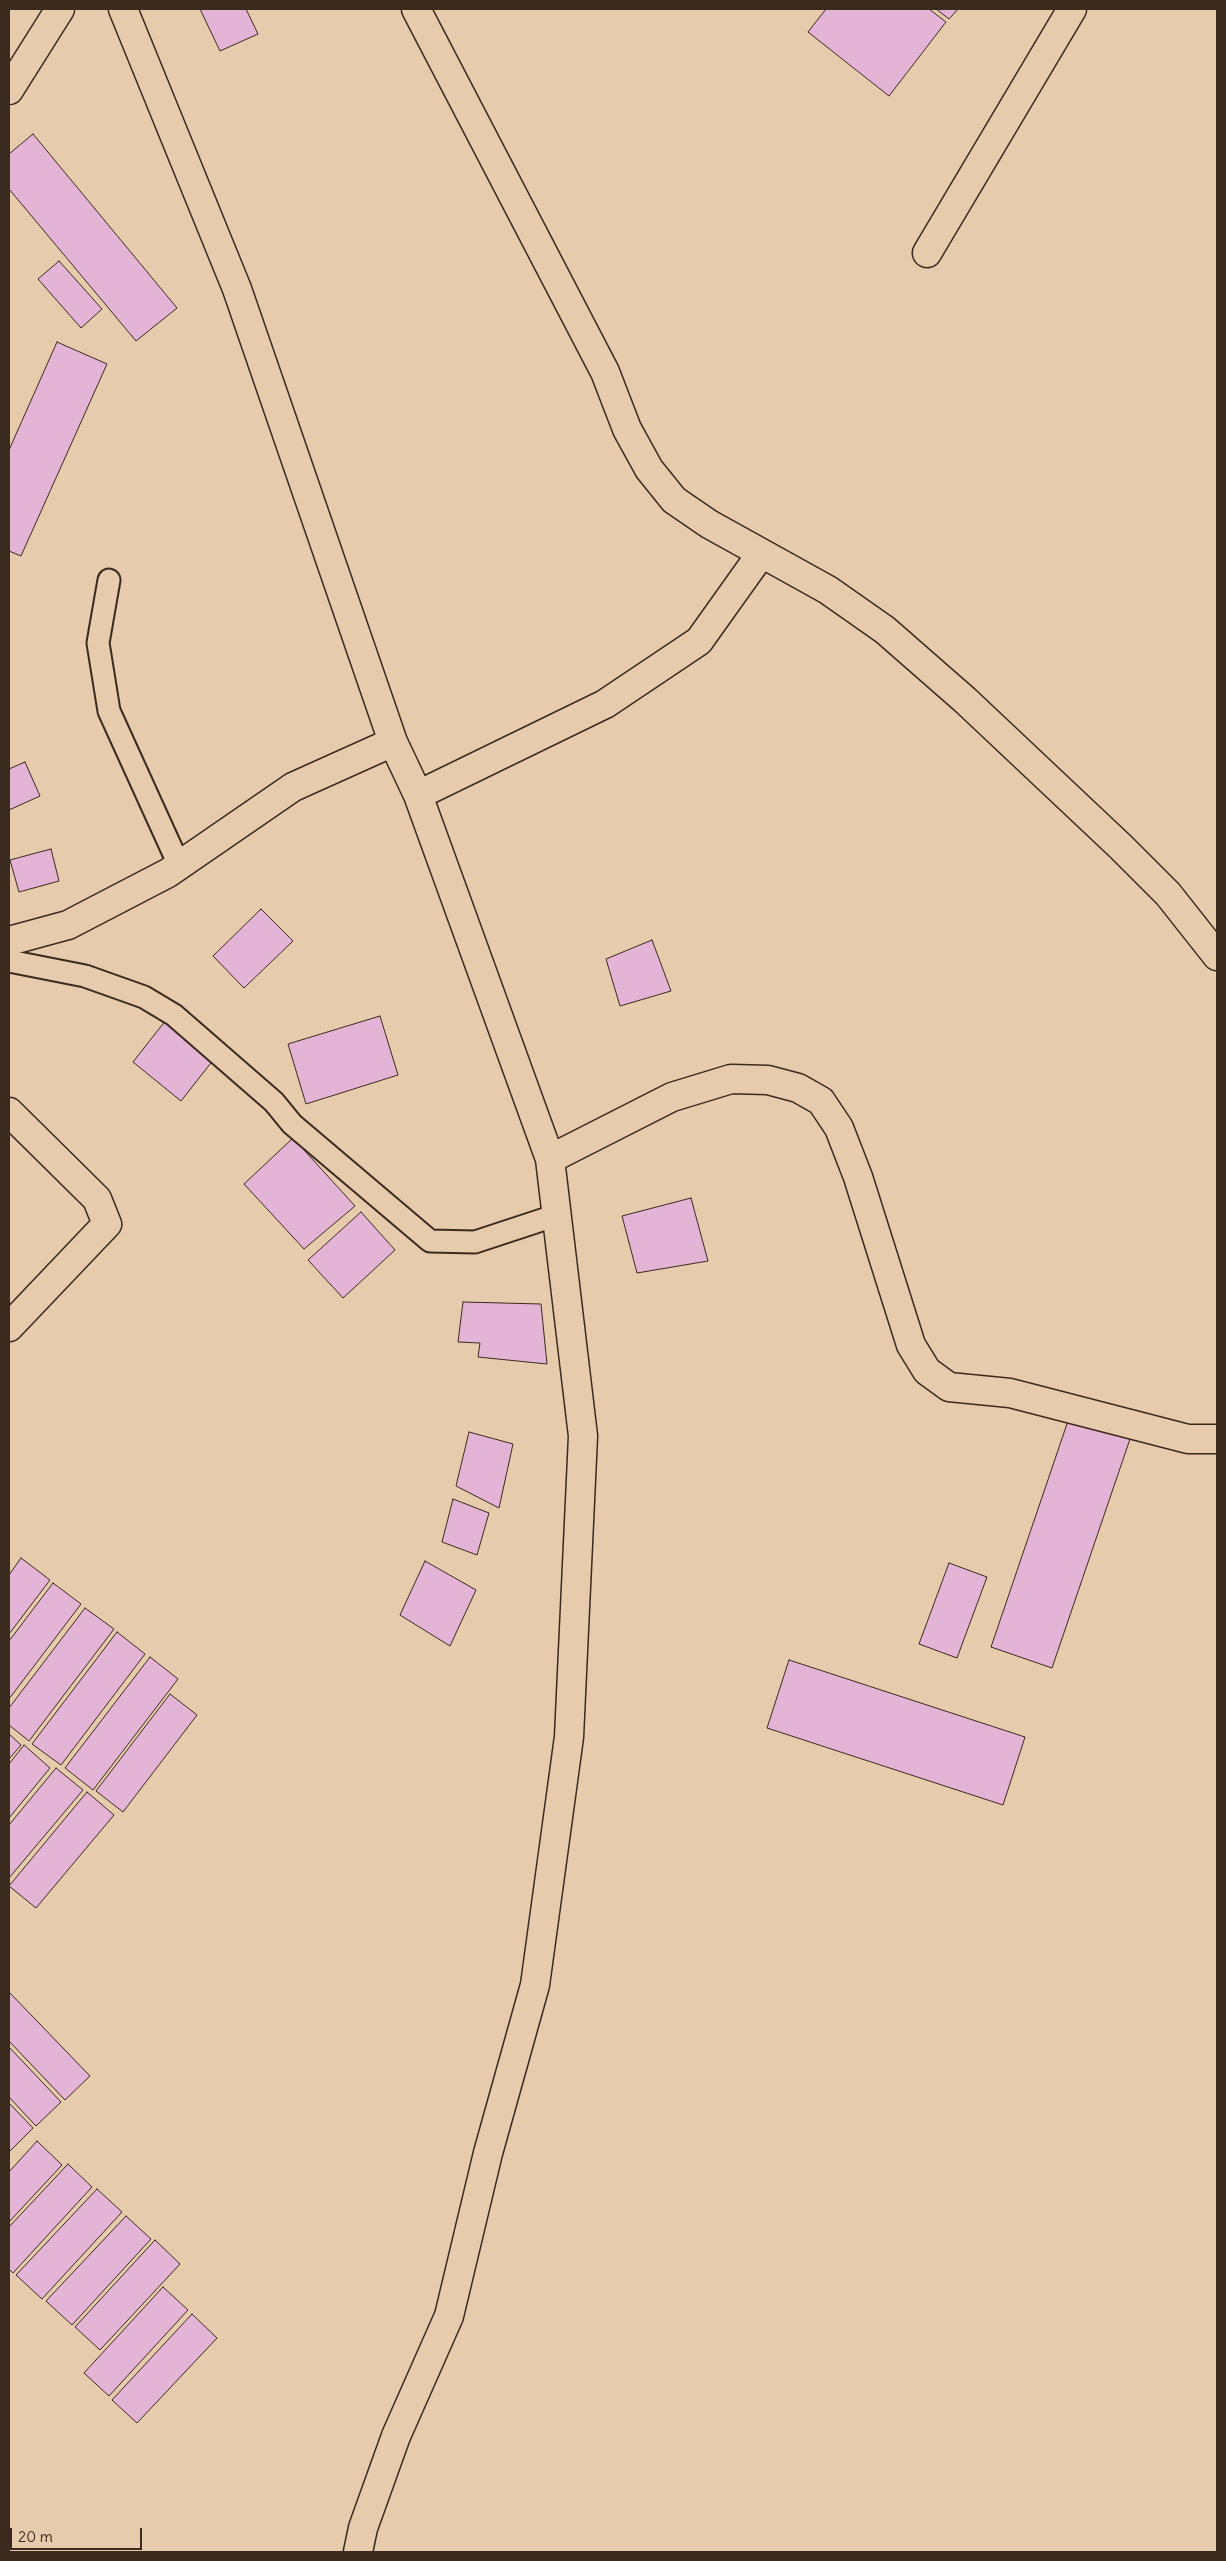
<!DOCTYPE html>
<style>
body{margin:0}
#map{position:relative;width:1226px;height:2561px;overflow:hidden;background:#e6cbad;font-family:Delius,sans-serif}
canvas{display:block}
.frame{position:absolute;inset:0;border:10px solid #3b2a1e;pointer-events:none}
.scale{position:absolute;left:10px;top:2528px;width:132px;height:22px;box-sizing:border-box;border:2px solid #3b2a1e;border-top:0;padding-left:6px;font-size:15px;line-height:18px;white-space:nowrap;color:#3b2a1e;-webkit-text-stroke:4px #e6cbad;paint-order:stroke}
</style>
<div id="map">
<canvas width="1226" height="2561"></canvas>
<div class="frame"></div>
<div class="scale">20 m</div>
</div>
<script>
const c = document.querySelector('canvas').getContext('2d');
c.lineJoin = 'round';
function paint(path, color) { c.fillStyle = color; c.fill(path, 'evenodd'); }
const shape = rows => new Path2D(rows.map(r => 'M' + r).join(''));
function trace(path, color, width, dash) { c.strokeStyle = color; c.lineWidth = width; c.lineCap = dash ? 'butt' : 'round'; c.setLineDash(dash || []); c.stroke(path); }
const building = shape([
 [200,9,246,9,258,34,220,51,200,9],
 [826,9,929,9,946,22,889,96,808,32,826,9],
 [936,9,958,9,949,19,936,9],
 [33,134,177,308,136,341,9,189,9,154,33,134],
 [59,261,102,309,81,328,38,279,59,261],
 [57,342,107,364,21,556,9,551,9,450,57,342],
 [25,762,40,796,9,810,9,769,25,762],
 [51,849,59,881,19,892,10,860,51,849],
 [261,909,293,941,244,988,213,956,261,909],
 [652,940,671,991,620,1006,606,959,652,940],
 [380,1016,398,1075,306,1104,288,1044,380,1016],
 [166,1020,214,1059,181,1101,133,1062,166,1020],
 [293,1138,355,1206,304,1249,244,1184,293,1138],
 [691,1198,708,1261,637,1273,622,1216,691,1198],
 [361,1212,395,1250,343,1298,308,1260,361,1212],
 [463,1302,541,1304,547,1364,478,1357,480,1343,458,1342,463,1302],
 [1069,1418,1130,1439,1052,1668,991,1647,1069,1418],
 [469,1432,513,1444,499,1508,456,1486,469,1432],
 [453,1499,489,1513,477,1555,442,1542,453,1499],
 [21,1558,50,1580,9,1634,9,1575,21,1558],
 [425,1561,476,1590,450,1646,400,1615,425,1561],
 [949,1563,987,1577,957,1658,919,1644,949,1563],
 [53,1583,81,1604,9,1699,9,1641,53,1583],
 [85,1608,114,1629,29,1741,9,1725,9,1708,85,1608],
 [117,1632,145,1654,61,1765,32,1744,117,1632],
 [150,1657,178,1679,93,1790,65,1768,150,1657],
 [789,1660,1025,1737,1003,1805,767,1728,789,1660],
 [170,1694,197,1715,123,1812,96,1791,170,1694],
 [9,1734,21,1745,9,1759,9,1734],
 [24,1745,50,1768,9,1818,9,1764,24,1745],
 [56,1768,83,1790,9,1878,9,1825,56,1768],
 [87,1792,114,1815,36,1908,9,1886,87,1792],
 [9,1992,90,2076,65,2100,9,2041,9,1992],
 [9,2047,61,2102,36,2126,9,2097,9,2047],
 [9,2103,33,2128,9,2152,9,2103],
 [37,2141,62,2165,9,2222,9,2172,37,2141],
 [68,2164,92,2187,13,2273,9,2269,9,2227,68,2164],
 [97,2189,122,2212,42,2299,16,2275,97,2189],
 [126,2216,151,2239,72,2325,46,2301,126,2216],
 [155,2240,180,2264,100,2350,75,2327,155,2240],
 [163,2287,188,2310,109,2396,84,2373,163,2287],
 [192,2314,217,2338,137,2423,112,2400,192,2314]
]);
paint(building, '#e3b4d5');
trace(building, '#3b2a1e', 1);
const lane = shape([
 [109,580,98,643,109,711,179,865],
 [9,961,85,976,144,997,174,1015,274,1102,292,1124,430,1241,475,1242,557,1215]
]);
const street = shape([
 [123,9,237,289,393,742,418,795,550,1159,583,1436,569,1737,535,1985,488,2153,449,2316,396,2436,363,2528,358,2552],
 [416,9,605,372,627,429,649,469,674,500,709,524,828,590,885,630,965,700,1121,847,1168,894,1217,956],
 [9,90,60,9],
 [927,253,1072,9],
 [418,795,605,704,699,641,761,554],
 [9,941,68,925,168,873,293,787,393,742],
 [9,1112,97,1199,107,1224,9,1327],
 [550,1159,672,1097,731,1079,768,1080,798,1088,821,1101,839,1128,858,1177,911,1345,927,1371,949,1387,1010,1393,1188,1439,1217,1439]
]);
trace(lane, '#3b2a1e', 25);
trace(street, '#3b2a1e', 31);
trace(lane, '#e6cbad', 21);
trace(street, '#e6cbad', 28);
</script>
